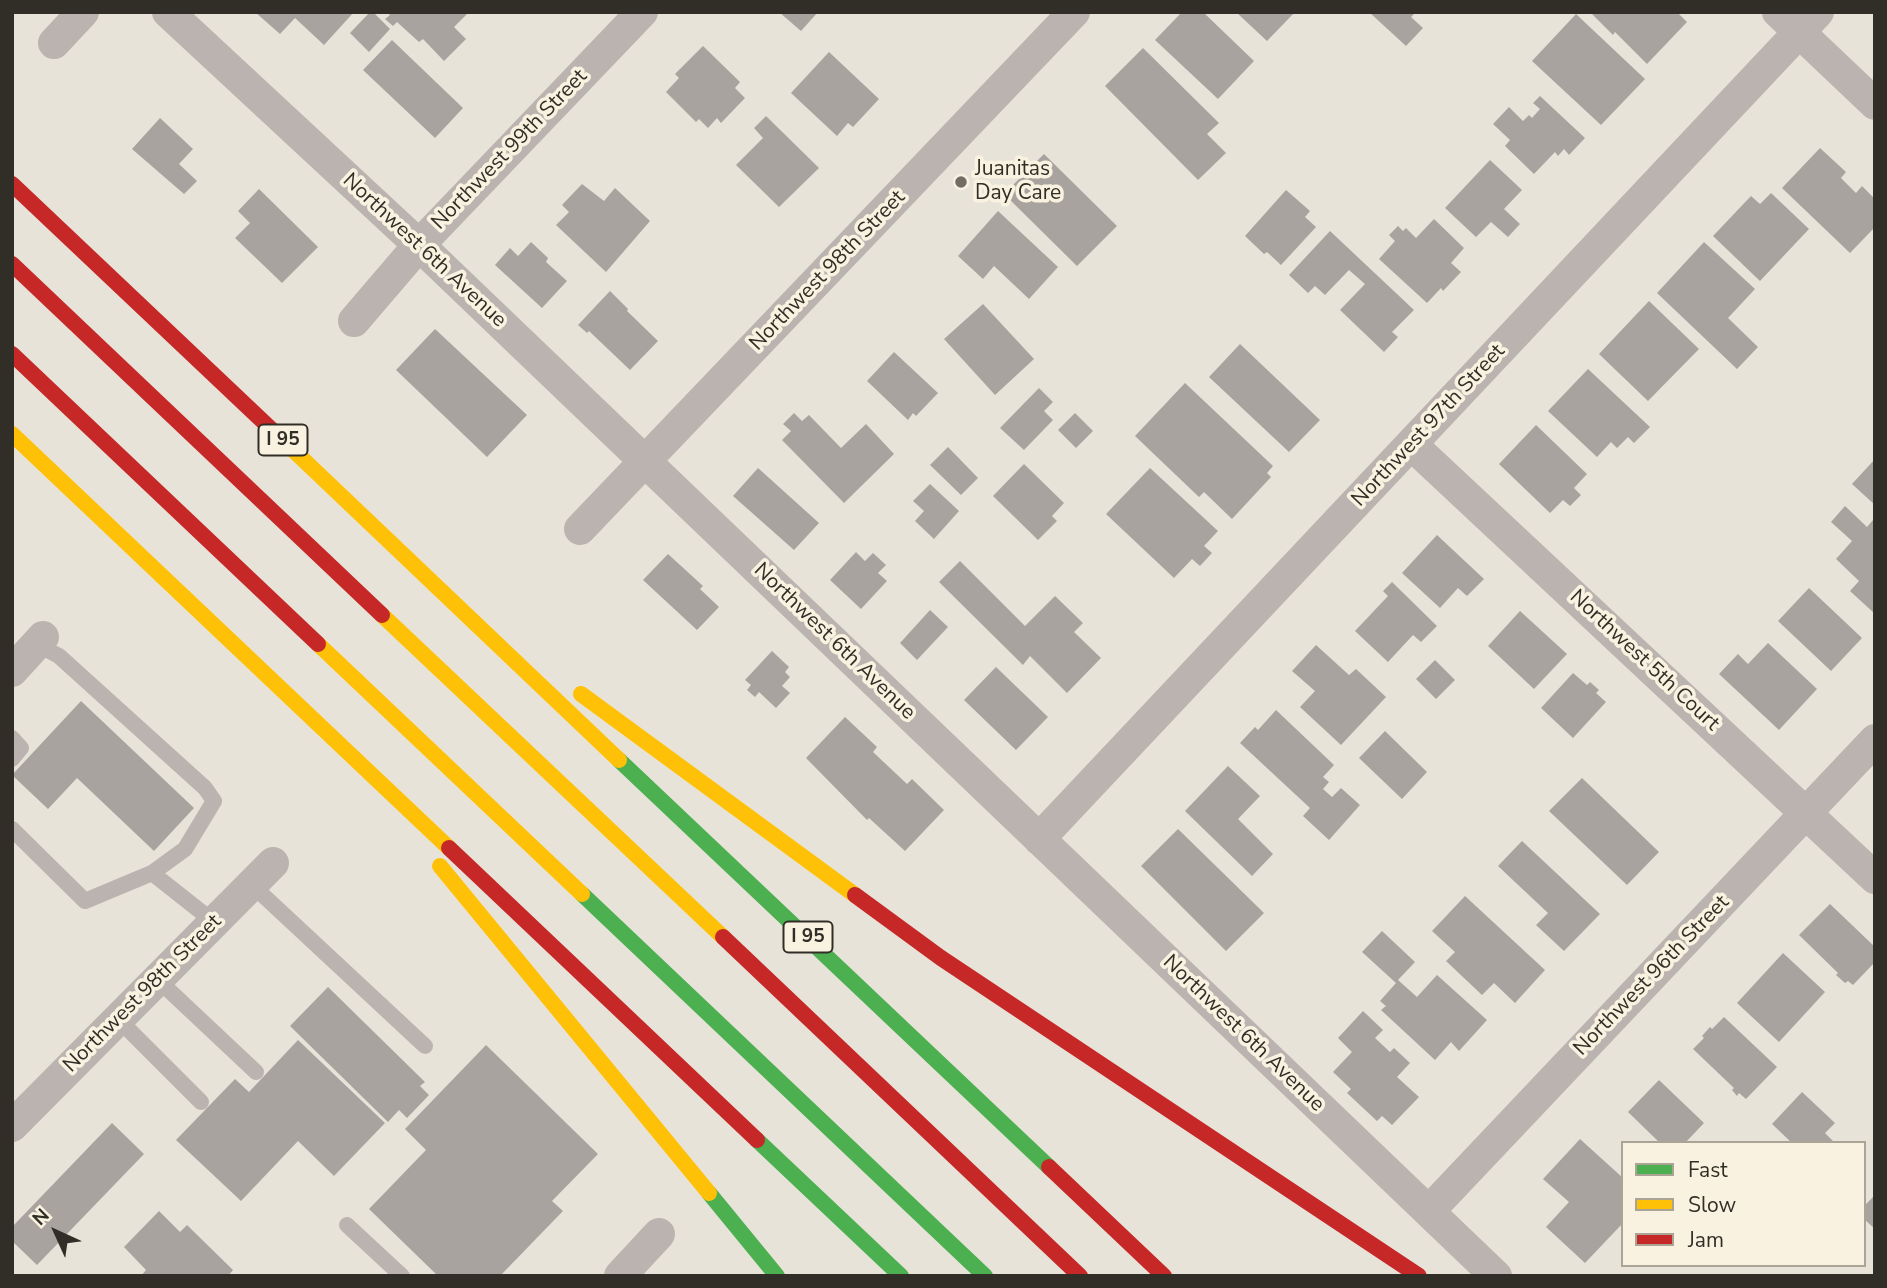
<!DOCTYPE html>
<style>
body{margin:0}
#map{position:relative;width:1887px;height:1288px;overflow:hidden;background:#e7e3d9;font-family:"Nunito Sans",sans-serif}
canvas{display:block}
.frame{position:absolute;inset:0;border:14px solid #312e27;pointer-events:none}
.legend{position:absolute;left:1621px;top:1141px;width:245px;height:126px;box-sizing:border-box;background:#faf2e0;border:2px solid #aaa496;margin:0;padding:9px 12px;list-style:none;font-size:21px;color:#312e27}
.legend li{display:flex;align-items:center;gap:14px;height:35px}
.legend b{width:35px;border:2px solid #aaa496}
.north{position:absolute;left:21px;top:1197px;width:70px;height:70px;-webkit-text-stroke:5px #faf2e0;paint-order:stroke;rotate:315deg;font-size:19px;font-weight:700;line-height:28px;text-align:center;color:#312e27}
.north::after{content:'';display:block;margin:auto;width:24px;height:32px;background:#312e27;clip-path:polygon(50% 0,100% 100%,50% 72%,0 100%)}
</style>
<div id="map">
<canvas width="1887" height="1288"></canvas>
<div class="frame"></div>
<ul class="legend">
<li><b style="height:9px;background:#4caf50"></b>Fast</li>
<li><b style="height:9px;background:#ffc107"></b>Slow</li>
<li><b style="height:9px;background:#c62828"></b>Jam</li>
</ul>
<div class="north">N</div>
</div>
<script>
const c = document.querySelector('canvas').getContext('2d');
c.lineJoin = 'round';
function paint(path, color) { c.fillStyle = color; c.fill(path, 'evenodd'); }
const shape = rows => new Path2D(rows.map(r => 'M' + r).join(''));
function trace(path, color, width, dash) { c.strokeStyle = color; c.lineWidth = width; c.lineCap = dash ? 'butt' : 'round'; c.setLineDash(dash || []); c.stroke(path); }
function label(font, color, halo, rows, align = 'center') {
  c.font = font + ' "Nunito Sans",sans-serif'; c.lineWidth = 7; c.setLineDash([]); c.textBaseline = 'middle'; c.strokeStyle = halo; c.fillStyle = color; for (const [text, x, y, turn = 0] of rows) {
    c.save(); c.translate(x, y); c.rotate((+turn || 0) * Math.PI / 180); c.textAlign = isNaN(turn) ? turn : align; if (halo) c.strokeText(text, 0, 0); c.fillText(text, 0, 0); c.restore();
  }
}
paint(shape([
 [255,12,354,12,324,45,295,18,280,34],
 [370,12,373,12,390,29,369,52,350,33],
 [387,12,469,12,454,27,466,39,444,61,423,39,419,42,397,22,393,26,385,19,390,15],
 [779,12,818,12,801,31],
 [1182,12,1203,12,1254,61,1218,99,1155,40],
 [1236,12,1295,12,1267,41],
 [1369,12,1416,12,1411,17,1423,28,1406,46],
 [1590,12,1677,12,1687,22,1647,64,1615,32,1613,35],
 [1576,14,1645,79,1601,125,1532,61],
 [392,40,463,108,435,138,363,70],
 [703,46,740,82,735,88,745,98,721,123,717,118,708,128,699,119,696,122,666,92,679,78,675,74],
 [1143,48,1219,123,1207,134,1226,153,1198,180,1105,86],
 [829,52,879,99,853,127,848,123,837,136,791,93],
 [1540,96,1585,138,1569,155,1564,149,1558,156,1555,152,1534,174,1505,146,1510,140,1493,124,1509,107,1523,121,1529,115,1532,118,1540,109,1533,103],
 [766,116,819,168,779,207,736,165,763,138,754,128],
 [160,118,193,149,179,164,197,181,184,194,132,149],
 [1820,148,1846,172,1841,178,1856,193,1862,186,1875,199,1875,227,1850,253,1782,188],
 [1044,154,1117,226,1077,266,1004,194],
 [1490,160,1522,190,1504,209,1520,224,1508,237,1491,222,1476,237,1445,208],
 [582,184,604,201,615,188,650,221,606,272,556,225,569,212,562,205],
 [259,189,318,247,282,283,235,238,250,223,238,211],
 [1286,190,1310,211,1305,217,1316,227,1281,265,1267,252,1264,254,1245,236],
 [1771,193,1809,229,1760,281,1713,236,1751,196,1760,204],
 [998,211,1058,267,1029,299,994,266,983,279,958,256],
 [1434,219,1464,248,1451,263,1461,272,1443,291,1441,288,1427,303,1379,259,1395,241,1389,235,1398,226,1403,231,1406,228,1416,238],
 [1330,231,1414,310,1392,332,1398,337,1384,352,1340,310,1365,284,1349,270,1325,295,1315,286,1308,293,1289,275],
 [531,242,548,258,546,262,567,281,542,308,495,265,510,248,518,256],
 [1704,242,1755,289,1728,318,1758,347,1737,369,1657,293],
 [610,291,628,309,627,311,658,341,630,370,589,331,587,333,578,325],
 [1649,301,1699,349,1648,401,1599,354],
 [983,304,1034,359,995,395,944,339],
 [435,329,527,415,487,457,396,370],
 [1240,344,1320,420,1289,452,1209,377],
 [894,352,938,393,916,416,913,413,908,420,867,381],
 [1588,369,1650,427,1634,443,1628,437,1617,448,1611,442,1597,457,1548,411],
 [1185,383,1273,466,1267,473,1271,477,1232,519,1204,492,1199,497,1135,436],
 [1039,388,1053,402,1044,411,1053,420,1024,450,1000,428],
 [794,413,802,421,809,415,841,448,866,424,894,454,844,503,782,440,791,431,783,424],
 [1075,413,1093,431,1076,448,1058,430],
 [1536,425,1587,474,1574,488,1581,495,1570,506,1563,500,1550,513,1499,464],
 [948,447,978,478,961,495,930,465],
 [1875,459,1875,505,1852,484],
 [1024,464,1064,503,1052,516,1057,521,1038,540,993,496],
 [758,468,819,523,794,550,733,496],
 [1150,468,1218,531,1204,546,1212,553,1200,566,1192,559,1174,578,1106,514],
 [930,484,959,511,934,539,915,521,924,511,913,501],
 [1845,506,1867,527,1873,520,1875,522,1875,614,1850,591,1859,581,1836,559,1852,541,1831,522],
 [1437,535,1484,579,1467,596,1458,588,1440,608,1402,573],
 [856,552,865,561,873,553,886,565,878,573,887,581,861,609,830,580],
 [668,554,703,586,700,589,719,607,697,630,643,580],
 [960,561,1025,626,1055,596,1083,623,1074,632,1101,658,1067,693,1030,656,1023,665,939,582],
 [1392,582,1437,626,1421,642,1413,635,1388,662,1355,631,1388,596,1383,591],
 [1809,588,1862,638,1831,671,1778,621],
 [930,610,948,627,917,660,900,643],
 [1520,611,1567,654,1534,689,1488,646],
 [1768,643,1817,689,1779,730,1719,674,1738,654,1748,664],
 [1316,645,1349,675,1356,669,1386,697,1341,745,1300,707,1315,691,1292,671],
 [772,651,789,667,785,672,790,677,782,686,790,693,776,708,759,692,755,697,747,690,751,685,745,680],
 [1435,660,1455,680,1436,699,1416,679],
 [996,667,1048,717,1016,750,964,700],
 [1573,673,1587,685,1590,682,1599,690,1596,693,1606,702,1573,738,1541,708],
 [81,701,194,808,154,851,77,778,48,809,12,775],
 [1276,710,1334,765,1323,777,1329,782,1323,789,1332,797,1341,788,1360,805,1329,840,1303,816,1310,808,1240,743,1255,727,1258,730],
 [845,717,877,747,873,752,907,784,912,779,944,810,905,851,869,818,867,820,806,758],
 [1385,731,1427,772,1402,799,1359,758],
 [1228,766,1260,796,1238,819,1273,854,1252,876,1185,811],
 [1582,778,1659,852,1627,885,1549,811],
 [1178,829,1264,913,1226,951,1141,866],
 [1522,841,1600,914,1564,951,1536,925,1548,913,1498,866],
 [1465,896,1545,970,1515,1003,1494,983,1482,995,1446,961,1455,952,1432,931],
 [1830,904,1875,947,1875,962,1853,985,1848,981,1845,983,1836,975,1838,973,1799,935],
 [1382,931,1415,962,1398,980,1417,997,1437,975,1487,1020,1459,1051,1451,1042,1435,1060,1381,1010,1386,1006,1380,1001,1396,983,1362,952],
 [1783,953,1825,992,1779,1042,1737,1003],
 [328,987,425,1082,420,1086,429,1095,407,1118,399,1110,388,1122,290,1026],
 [1363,1011,1383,1030,1375,1038,1390,1052,1394,1048,1410,1063,1397,1077,1419,1097,1392,1125,1382,1116,1377,1121,1347,1093,1351,1089,1333,1072,1352,1052,1338,1038],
 [1724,1017,1777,1067,1746,1099,1739,1093,1737,1096,1732,1090,1734,1088,1693,1049,1704,1038,1702,1036,1710,1027,1712,1029],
 [298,1040,385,1123,334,1176,298,1141,241,1201,176,1140,235,1079,249,1092],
 [486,1045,598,1154,552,1201,563,1211,500,1276,438,1276,369,1209,426,1150,405,1129],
 [1659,1080,1704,1123,1685,1143,1660,1143,1628,1112],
 [1802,1092,1835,1123,1825,1133,1835,1143,1792,1143,1772,1124],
 [112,1123,144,1154,37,1265,12,1241,12,1227],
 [1580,1139,1623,1178,1623,1223,1585,1263,1546,1227,1569,1202,1543,1179],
 [1875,1195,1875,1229,1864,1219,1864,1206],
 [159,1211,180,1232,187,1225,233,1270,228,1276,141,1276,146,1270,124,1247]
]), '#a8a39f');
trace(shape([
 [36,644,59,656,205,788,214,801,185,849,152,873],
 [12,738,21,748,12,759],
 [12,829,85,901,152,873,214,922],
 [251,884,425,1046],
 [157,979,256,1072],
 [118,1019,201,1102],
 [347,1225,402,1276]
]), '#bbb3af', 16);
trace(shape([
 [168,12,419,245,1496,1276],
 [1778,12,1875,104],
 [54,43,83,12],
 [354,321,419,245,642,12],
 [1412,445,1875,878],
 [580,529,1074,12],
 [12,671,43,637],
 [1039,839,1818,12],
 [12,1126,273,863],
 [1429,1211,1875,740],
 [620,1276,659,1234]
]), '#bbb3af', 32);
trace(shape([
 [619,760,1049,1167],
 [582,894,985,1276],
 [757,1140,901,1276],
 [709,1193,777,1276]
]), '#4caf50', 16);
trace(shape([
 [12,434,449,848],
 [290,447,619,760],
 [382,615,723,937],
 [318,644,582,894],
 [581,694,855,895],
 [440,866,709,1193]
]), '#ffc107', 16);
trace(shape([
 [12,184,290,447],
 [12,264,382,615],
 [12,354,318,644],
 [449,848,757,1140],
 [855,895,941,958,1419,1276],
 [723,937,1080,1276],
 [1049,1167,1164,1276]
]), '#c62828', 16);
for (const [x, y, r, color] of [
 [961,182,7,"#716d65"]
]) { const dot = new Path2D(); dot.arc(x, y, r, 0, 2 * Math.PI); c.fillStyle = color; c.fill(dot); trace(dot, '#faf2e0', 2.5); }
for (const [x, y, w] of [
 [283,440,49],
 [808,937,49]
]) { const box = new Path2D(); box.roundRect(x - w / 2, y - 15.5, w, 31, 5); c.fillStyle = '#faf2e0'; c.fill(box); trace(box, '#312e27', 2); }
label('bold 19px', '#312e27', null, [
 ["I 95",283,440],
 ["I 95",808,937]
]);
label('21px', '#312e27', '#faf2e0', [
 ["Northwest 99th Street",510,150,-46],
 ["Northwest 6th Avenue",424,251,43],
 ["Northwest 98th Street",828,271,-46],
 ["Northwest 97th Street",1429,426,-47],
 ["Northwest 6th Avenue",834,642,44],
 ["Northwest 5th Court",1644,661,43],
 ["Northwest 96th Street",1652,976,-46],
 ["Northwest 98th Street",143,994,-45],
 ["Northwest 6th Avenue",1243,1034,44]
]);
label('21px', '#312e27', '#faf2e0', [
 ["Juanitas",975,170],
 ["Day Care",975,194]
], 'left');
</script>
